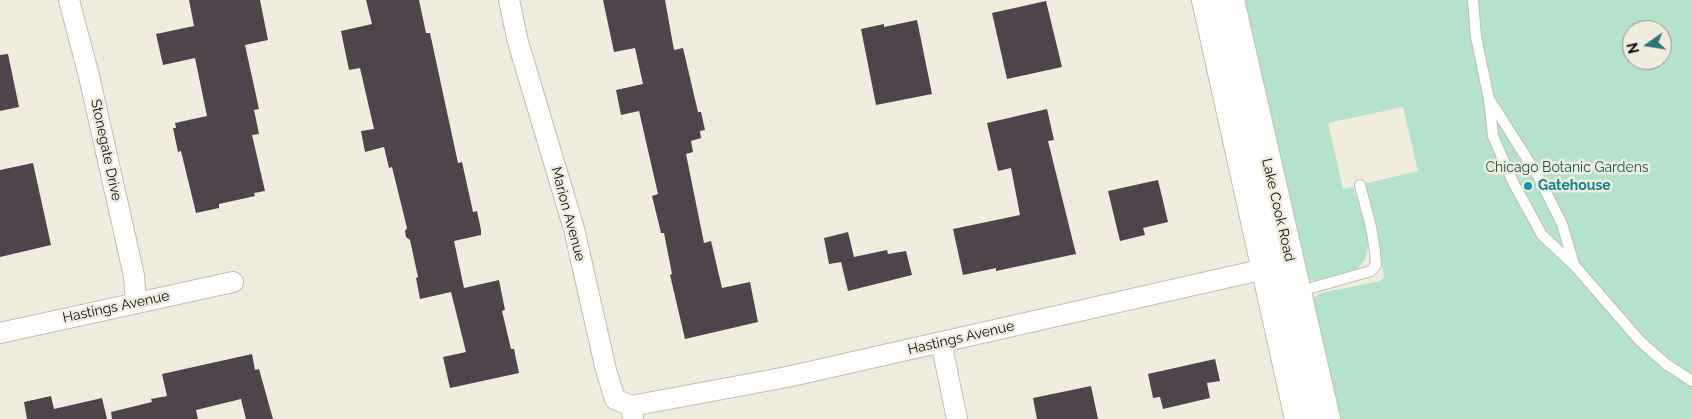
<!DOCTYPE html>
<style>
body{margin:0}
#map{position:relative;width:1692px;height:419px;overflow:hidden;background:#f0edde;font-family:Raleway,sans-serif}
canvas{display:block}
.north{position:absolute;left:1622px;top:20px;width:50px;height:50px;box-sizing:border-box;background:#f0edde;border:1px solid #969389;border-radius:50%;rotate:257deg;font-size:14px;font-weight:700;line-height:20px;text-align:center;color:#0e0d09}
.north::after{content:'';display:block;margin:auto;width:18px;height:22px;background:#2c7679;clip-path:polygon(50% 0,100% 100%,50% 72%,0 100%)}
</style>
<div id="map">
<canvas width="1692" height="419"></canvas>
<div class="north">N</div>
</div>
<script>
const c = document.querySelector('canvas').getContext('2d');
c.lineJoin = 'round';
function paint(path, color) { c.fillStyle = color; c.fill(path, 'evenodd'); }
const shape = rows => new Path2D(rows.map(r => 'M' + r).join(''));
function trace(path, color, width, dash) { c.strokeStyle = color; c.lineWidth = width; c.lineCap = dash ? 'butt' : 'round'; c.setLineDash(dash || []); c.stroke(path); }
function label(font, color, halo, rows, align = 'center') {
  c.font = font + ' Raleway,sans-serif'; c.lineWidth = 5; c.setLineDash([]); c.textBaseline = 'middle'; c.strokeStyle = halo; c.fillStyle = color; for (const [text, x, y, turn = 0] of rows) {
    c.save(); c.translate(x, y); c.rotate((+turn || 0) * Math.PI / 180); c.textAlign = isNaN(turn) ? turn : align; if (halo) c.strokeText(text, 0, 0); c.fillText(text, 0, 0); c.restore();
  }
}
paint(shape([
 [1239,0,1692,0,1692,419,1332,419,1321,346,1322,337,1313,298,1321,293,1380,281,1384,277,1380,250,1370,203,1364,184,1418,171,1403,107,1328,123,1343,189,1353,187,1364,220,1369,244,1365,260,1355,271,1321,281,1308,280],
 [1632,30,1662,30,1662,60,1632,60]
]), '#b5e2ca');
paint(shape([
 [189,0,260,0,268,40,245,45,259,109,254,110,259,134,252,135,265,191,254,193,255,196,219,204,219,208,196,213,181,151,178,152,173,128,176,128,175,123,207,116,195,58,163,65,156,34,194,26],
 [366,0,419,0,426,33,430,33,458,163,462,162,473,212,477,211,481,230,481,235,454,241,464,288,499,280,505,310,502,311,511,349,514,349,519,373,450,388,443,357,466,352,451,292,420,299,416,278,418,277,410,240,406,237,405,231,407,228,392,167,389,168,384,147,365,152,361,131,374,129,360,68,349,70,341,31,372,24],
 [603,0,665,0,674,50,683,48,698,112,701,112,705,130,700,131,701,138,691,141,693,152,686,154,704,243,711,241,722,288,750,282,758,322,685,339,670,275,672,274,664,233,661,233,652,196,658,194,639,111,621,115,616,90,643,84,635,48,614,52],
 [1046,1,1062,67,1007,79,992,13],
 [917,20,932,94,876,105,861,29,884,24,884,27],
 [8,54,19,107,0,111,0,55],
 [1047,109,1054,140,1048,141,1076,254,996,271,996,268,963,275,953,229,1020,215,1011,168,998,171,987,123],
 [33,163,51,245,0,257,0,170],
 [1158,180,1168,222,1143,228,1145,235,1120,241,1108,191],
 [848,232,854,257,887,250,888,254,906,251,912,275,848,291,841,262,829,264,824,238],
 [252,354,255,370,259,369,273,419,246,419,241,399,196,410,198,419,112,419,111,412,152,402,151,399,167,396,162,374],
 [1215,359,1220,381,1207,383,1210,398,1163,409,1160,397,1153,398,1148,374],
 [1091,386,1098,419,1037,419,1033,398],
 [51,396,54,409,102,398,107,419,27,419,24,402]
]), '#50444c');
const service = shape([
 [1473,0,1476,37,1489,99,1493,136,1513,182,1542,235,1575,266,1640,341,1666,364,1692,381],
 [1491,102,1538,176,1562,224,1574,264],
 [1297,292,1371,271,1376,265,1375,251,1371,227,1360,185]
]);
const minor = shape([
 [69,0,89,76,134,276,136,302],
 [509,0,518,42,574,229,606,370,615,399,631,406,633,418],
 [0,333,233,282],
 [941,342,957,419],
 [631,406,787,377,1278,266]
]);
const secondary = shape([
 [1206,0,1299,419],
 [1230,0,1326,419]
]);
trace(service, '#c1beb0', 12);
trace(minor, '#c1beb0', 22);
trace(secondary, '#c1beb0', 30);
trace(service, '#fff', 10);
trace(minor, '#fff', 20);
trace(secondary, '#fff', 28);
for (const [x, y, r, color] of [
 [1528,186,5,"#0f9aa8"]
]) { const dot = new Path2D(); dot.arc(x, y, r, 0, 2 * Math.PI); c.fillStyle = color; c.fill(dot); trace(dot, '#f0edde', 2); }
label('14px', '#0e0d09', '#f0edde', [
 ["Stonegate Drive",106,150,78],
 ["Lake Cook Road",1278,210,77],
 ["Marion Avenue",568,214,75],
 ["Hastings Avenue",116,307,-12],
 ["Hastings Avenue",961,338,-13]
]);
label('14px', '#0f5b3d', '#f0edde', [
 ["Chicago Botanic Gardens",1567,168]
]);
label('bold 14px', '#0d838f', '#f0edde', [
 ["Gatehouse",1538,186]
], 'left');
</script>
